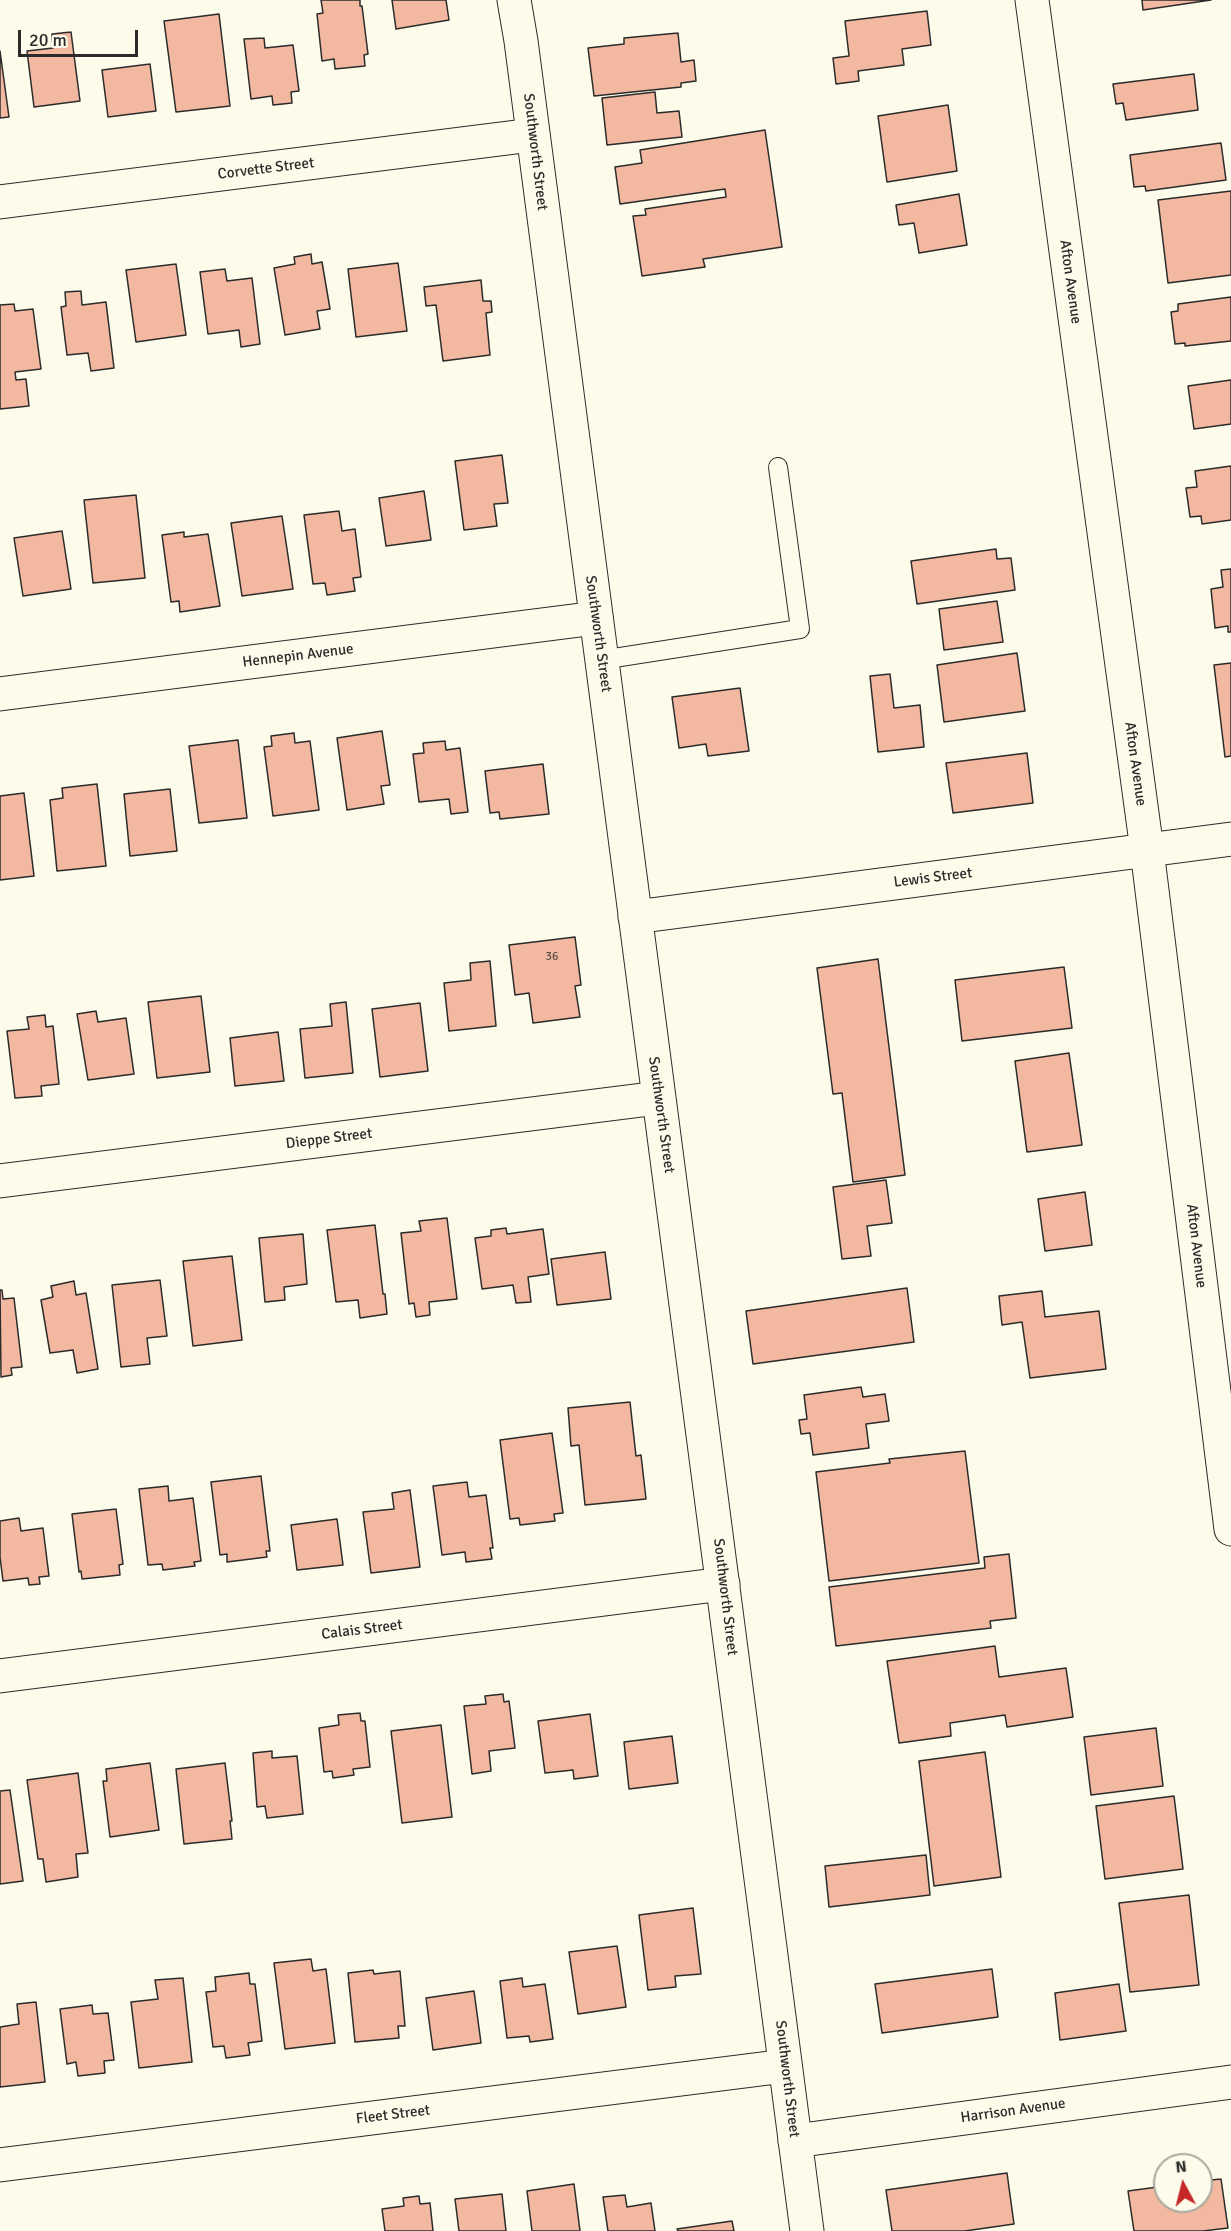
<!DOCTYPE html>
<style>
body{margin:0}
#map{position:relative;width:1231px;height:2231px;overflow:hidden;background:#fdfbea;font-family:Signika,sans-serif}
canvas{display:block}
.north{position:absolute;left:1153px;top:2153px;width:60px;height:60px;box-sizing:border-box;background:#fdfbea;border:2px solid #a9a89e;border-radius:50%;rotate:353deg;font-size:16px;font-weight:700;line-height:24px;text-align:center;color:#2b2b2b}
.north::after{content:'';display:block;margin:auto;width:21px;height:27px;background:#c62828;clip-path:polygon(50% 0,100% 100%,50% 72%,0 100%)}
.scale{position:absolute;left:18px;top:30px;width:120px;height:27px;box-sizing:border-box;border:3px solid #2b2b2b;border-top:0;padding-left:8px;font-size:18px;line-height:21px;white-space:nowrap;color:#2b2b2b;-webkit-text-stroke:4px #fdfbea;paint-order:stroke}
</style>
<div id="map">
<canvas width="1231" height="2231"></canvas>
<div class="north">N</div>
<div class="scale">20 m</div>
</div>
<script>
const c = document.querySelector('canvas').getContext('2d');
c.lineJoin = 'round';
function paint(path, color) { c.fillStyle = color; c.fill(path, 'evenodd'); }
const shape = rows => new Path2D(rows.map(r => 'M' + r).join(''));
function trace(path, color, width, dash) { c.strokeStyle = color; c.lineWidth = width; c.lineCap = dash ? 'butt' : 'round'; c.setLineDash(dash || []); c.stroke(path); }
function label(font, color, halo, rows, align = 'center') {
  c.font = font + ' Signika,sans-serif'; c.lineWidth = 4.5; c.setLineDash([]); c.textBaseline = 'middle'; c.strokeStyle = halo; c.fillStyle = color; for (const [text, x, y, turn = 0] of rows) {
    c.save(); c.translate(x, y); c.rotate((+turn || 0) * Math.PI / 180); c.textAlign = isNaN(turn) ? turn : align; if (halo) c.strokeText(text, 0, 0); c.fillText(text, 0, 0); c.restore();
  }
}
const building = shape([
 [321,0,360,0,360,6,362,6,368,54,364,55,365,66,335,69,334,59,322,61,317,14,323,13,321,0],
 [392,0,446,0,449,20,396,29,392,0],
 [1142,0,1211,0,1143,10,1142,0],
 [927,11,931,45,902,49,904,65,858,71,859,81,836,84,833,58,849,56,845,21,927,11],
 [219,14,230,106,176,112,164,21,219,14],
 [71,32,80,101,34,107,27,51,53,48,52,34,71,32],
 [678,33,681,62,694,60,696,81,681,83,681,87,594,96,588,48,624,44,624,38,678,33],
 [264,38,265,48,293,45,299,91,291,92,292,103,273,105,272,96,251,99,244,39,264,38],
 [0,51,9,117,0,118,0,51],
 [150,64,156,111,108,117,102,70,150,64],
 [1194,74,1198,110,1126,120,1123,103,1116,104,1113,84,1194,74],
 [655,92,657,113,679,111,682,137,607,145,602,98,655,92],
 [948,105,957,171,887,182,878,116,948,105],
 [765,130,782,247,703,259,705,267,642,276,633,216,646,215,645,209,726,197,725,189,620,204,615,167,642,163,640,150,765,130],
 [1221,143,1226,180,1146,191,1145,186,1134,187,1130,155,1221,143],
 [1231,191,1231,275,1168,283,1158,200,1231,191],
 [959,194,967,245,919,253,914,223,899,225,896,205,959,194],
 [311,254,312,264,322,262,330,309,317,311,320,329,285,335,274,268,295,264,294,257,311,254],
 [398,263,407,331,356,337,348,269,398,263],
 [176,264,186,335,136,342,126,270,176,264],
 [225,269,227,281,252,278,260,344,241,347,239,330,208,334,200,272,225,269],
 [481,280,483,301,491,301,492,312,486,313,490,355,443,361,436,305,426,306,424,287,481,280],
 [81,291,82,305,106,302,114,368,91,371,88,353,67,355,61,307,66,306,65,292,81,291],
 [1231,297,1231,341,1185,346,1185,343,1175,344,1171,312,1178,311,1178,304,1231,297],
 [14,304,15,311,33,309,41,369,15,372,16,380,26,379,29,406,0,409,0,305,14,304],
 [1231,380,1231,424,1194,429,1188,386,1231,380],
 [502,455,508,503,494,504,497,526,464,530,455,461,502,455],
 [1231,466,1231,520,1202,524,1201,516,1190,517,1186,488,1197,487,1195,471,1231,466],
 [424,491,431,540,386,546,379,498,424,491],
 [136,495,145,578,93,583,84,500,136,495],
 [339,511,342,531,355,529,361,577,353,578,355,591,327,595,325,583,313,584,304,515,339,511],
 [282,516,293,589,242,596,231,523,282,516],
 [62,531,71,589,23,596,14,538,62,531],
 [184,532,184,537,208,534,220,606,180,612,179,601,171,602,162,535,184,532],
 [996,549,997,559,1011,558,1015,590,917,604,911,561,996,549],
 [1231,569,1231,632,1228,632,1228,626,1215,628,1211,589,1223,587,1221,570,1231,569],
 [997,601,1003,642,944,650,939,609,997,601],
 [1017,653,1025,711,944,722,937,665,1017,653],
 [1231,663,1231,756,1225,757,1214,665,1231,663],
 [890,674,894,708,920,705,924,747,878,752,870,676,890,674],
 [740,688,749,751,708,756,706,744,679,748,672,697,740,688],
 [382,731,390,785,381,786,384,804,347,810,337,738,382,731],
 [294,733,295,743,310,741,319,810,273,816,264,747,272,746,271,736,294,733],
 [238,740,247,818,199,823,189,746,238,740],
 [445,741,446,750,460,748,468,812,451,814,449,799,419,802,413,754,424,753,423,743,445,741],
 [1027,753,1033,803,953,813,946,763,1027,753],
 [543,764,549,814,500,819,499,812,490,813,485,771,543,764],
 [97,784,106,866,57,871,50,800,63,798,62,788,97,784],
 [170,789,177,851,130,856,124,794,170,789],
 [24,793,34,876,0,880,0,796,24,793],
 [575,937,581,985,575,986,580,1017,533,1023,529,993,515,995,509,945,575,937],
 [878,959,905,1175,853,1182,842,1093,833,1094,817,968,878,959],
 [490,961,496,1026,449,1031,444,983,471,980,470,963,490,961],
 [1064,967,1072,1028,962,1041,955,980,1064,967],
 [201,996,210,1072,157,1078,148,1002,201,996],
 [346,1002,353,1073,305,1078,300,1029,332,1026,330,1004,346,1002],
 [420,1003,428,1071,380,1077,372,1009,420,1003],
 [96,1011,98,1022,126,1018,134,1074,88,1080,77,1014,96,1011],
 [45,1015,46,1027,53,1026,59,1084,41,1086,42,1096,15,1098,7,1031,29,1029,27,1017,45,1015],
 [278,1032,284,1081,235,1086,230,1038,278,1032],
 [1069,1053,1082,1145,1027,1152,1015,1061,1069,1053],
 [886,1180,892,1223,867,1226,871,1256,842,1259,833,1187,886,1180],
 [1085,1192,1092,1245,1045,1251,1038,1199,1085,1192],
 [447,1218,457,1299,429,1302,430,1315,416,1317,414,1303,409,1304,401,1233,421,1231,419,1221,447,1218],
 [375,1225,383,1294,385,1294,387,1314,360,1318,358,1300,336,1302,327,1230,375,1225],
 [506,1228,507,1234,543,1229,549,1274,528,1277,531,1302,516,1303,513,1285,482,1289,475,1238,491,1236,491,1230,506,1228],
 [303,1234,307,1284,284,1287,285,1300,265,1302,259,1238,303,1234],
 [605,1252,611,1299,557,1305,551,1259,605,1252],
 [232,1256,242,1340,193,1346,183,1261,232,1256],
 [160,1280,167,1336,147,1338,150,1364,121,1367,112,1285,160,1280],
 [74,1281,76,1295,86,1293,98,1369,77,1373,73,1350,50,1353,41,1300,53,1297,51,1286,74,1281],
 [907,1288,914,1342,753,1364,746,1311,907,1288],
 [0,1290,2,1290,3,1299,14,1298,22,1367,11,1368,12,1375,1,1377,0,1290],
 [1042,1291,1045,1317,1099,1311,1106,1369,1030,1378,1022,1322,1002,1325,999,1296,1042,1291],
 [861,1387,863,1397,885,1394,889,1421,866,1424,869,1448,813,1455,810,1433,801,1434,799,1420,807,1419,804,1395,861,1387],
 [630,1402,636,1456,641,1455,646,1499,585,1505,579,1445,571,1446,568,1408,630,1402],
 [552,1433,563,1513,554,1514,555,1521,520,1525,519,1518,510,1519,500,1440,552,1433],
 [965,1451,979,1563,829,1581,816,1472,890,1463,889,1459,965,1451],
 [261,1476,270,1551,266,1551,267,1557,227,1562,227,1554,220,1555,211,1482,261,1476],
 [467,1482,469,1497,486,1495,493,1548,490,1548,492,1559,466,1562,465,1552,442,1555,433,1486,467,1482],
 [168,1486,169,1501,193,1498,201,1561,194,1562,195,1566,163,1570,162,1564,148,1565,139,1489,168,1486],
 [410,1490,420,1567,371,1573,363,1512,394,1509,392,1493,410,1490],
 [116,1509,123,1564,119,1565,120,1575,82,1579,81,1571,79,1572,72,1514,116,1509],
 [19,1518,21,1531,43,1528,49,1576,39,1577,40,1584,29,1585,28,1578,3,1581,0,1557,0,1521,19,1518],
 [337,1519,343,1565,297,1570,291,1525,337,1519],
 [1009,1554,1016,1618,990,1621,991,1628,836,1646,829,1587,985,1568,984,1557,1009,1554],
 [995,1646,999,1677,1066,1668,1073,1717,1007,1727,1005,1715,950,1723,951,1736,899,1743,887,1661,995,1646],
 [503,1694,504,1702,509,1701,515,1748,489,1751,491,1771,472,1774,464,1706,486,1704,485,1696,503,1694],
 [360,1713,361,1721,365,1721,370,1767,353,1769,354,1775,333,1778,332,1771,324,1772,319,1728,339,1725,338,1715,360,1713],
 [590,1714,598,1776,574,1779,573,1770,545,1773,538,1721,590,1714],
 [441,1725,452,1817,402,1823,391,1731,441,1725],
 [1156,1728,1163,1786,1091,1795,1084,1737,1156,1728],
 [672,1736,678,1783,629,1789,624,1742,672,1736],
 [272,1751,272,1758,297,1756,303,1814,267,1818,265,1806,257,1807,253,1753,272,1751],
 [985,1752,1001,1877,934,1886,919,1761,985,1752],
 [150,1763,159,1830,110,1837,103,1781,107,1781,106,1769,150,1763],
 [225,1763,232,1821,230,1821,232,1839,184,1844,176,1769,225,1763],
 [78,1773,88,1853,76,1854,78,1877,46,1882,43,1859,38,1859,27,1780,78,1773],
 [10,1790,23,1881,0,1884,0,1791,10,1790],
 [1174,1796,1183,1869,1105,1879,1096,1806,1174,1796],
 [926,1855,930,1895,829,1907,825,1866,926,1855],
 [1189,1895,1199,1985,1130,1992,1119,1903,1189,1895],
 [693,1908,701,1974,675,1976,676,1987,648,1990,639,1915,693,1908],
 [617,1946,626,2007,578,2014,569,1952,617,1946],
 [311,1959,313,1971,326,1969,335,2043,285,2049,274,1963,311,1959],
 [992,1969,998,2017,882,2033,875,1984,992,1969],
 [373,1970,374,1974,400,1971,405,2026,398,2026,399,2038,355,2042,348,1973,373,1970],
 [249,1973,250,1984,255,1984,262,2041,248,2043,250,2055,226,2058,224,2046,213,2047,206,1992,216,1991,215,1977,249,1973],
 [183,1978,192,2062,139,2068,131,2002,158,1999,155,1980,183,1978],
 [522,1978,523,1987,545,1984,553,2039,530,2042,529,2036,507,2038,500,1981,522,1978],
 [1119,1984,1126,2031,1060,2040,1055,1993,1119,1984],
 [474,1991,481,2043,433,2050,426,1998,474,1991],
 [36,2002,45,2082,0,2087,0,2027,19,2024,17,2004,36,2002],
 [92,2005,93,2014,108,2013,114,2060,104,2061,105,2073,78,2076,76,2062,67,2064,60,2009,92,2005],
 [1007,2173,1014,2224,965,2231,892,2231,886,2190,1007,2173],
 [1221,2179,1228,2228,1203,2231,1134,2231,1128,2191,1165,2186,1165,2201,1201,2201,1201,2181,1221,2179],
 [574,2184,580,2231,532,2231,527,2191,574,2184],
 [502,2194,506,2231,459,2231,455,2199,502,2194],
 [625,2195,627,2207,651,2203,655,2231,608,2231,603,2197,625,2195],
 [419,2196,420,2204,430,2203,433,2231,385,2231,382,2209,404,2206,403,2198,419,2196],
 [732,2221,734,2231,678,2231,677,2229,732,2221]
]);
paint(building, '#f2b8a0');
trace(building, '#2b2b2b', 1.5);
const service = shape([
 [601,660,800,629,778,467]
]);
const minor = shape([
 [1032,0,1147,850,1231,1529],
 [0,202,532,135],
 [0,694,596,618],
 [635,917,1231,839],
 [0,1181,658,1098],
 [0,1676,723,1584],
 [795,2141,1231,2082],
 [0,2165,785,2066]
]);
const secondary = shape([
 [514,0,521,41,807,2231]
]);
trace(service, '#2b2b2b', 20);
trace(minor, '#2b2b2b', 35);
trace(secondary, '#2b2b2b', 35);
trace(service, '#fdfbea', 18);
trace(minor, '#fdfbea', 33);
trace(secondary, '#fdfbea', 33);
label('12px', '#5d4e48', null, [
 ["36",552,957]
]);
label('15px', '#2b2b2b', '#fdfbea', [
 ["Southworth Street",535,152,83],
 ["Corvette Street",266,169,-7],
 ["Afton Avenue",1070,282,82],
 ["Southworth Street",598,634,82],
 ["Hennepin Avenue",298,656,-7],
 ["Afton Avenue",1135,764,82],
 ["Lewis Street",933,878,-7],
 ["Southworth Street",661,1115,82],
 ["Dieppe Street",329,1139,-7],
 ["Afton Avenue",1196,1246,83],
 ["Southworth Street",725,1597,83],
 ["Calais Street",362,1630,-7],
 ["Southworth Street",787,2079,83],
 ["Harrison Avenue",1013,2111,-8],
 ["Fleet Street",393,2115,-7]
]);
</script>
